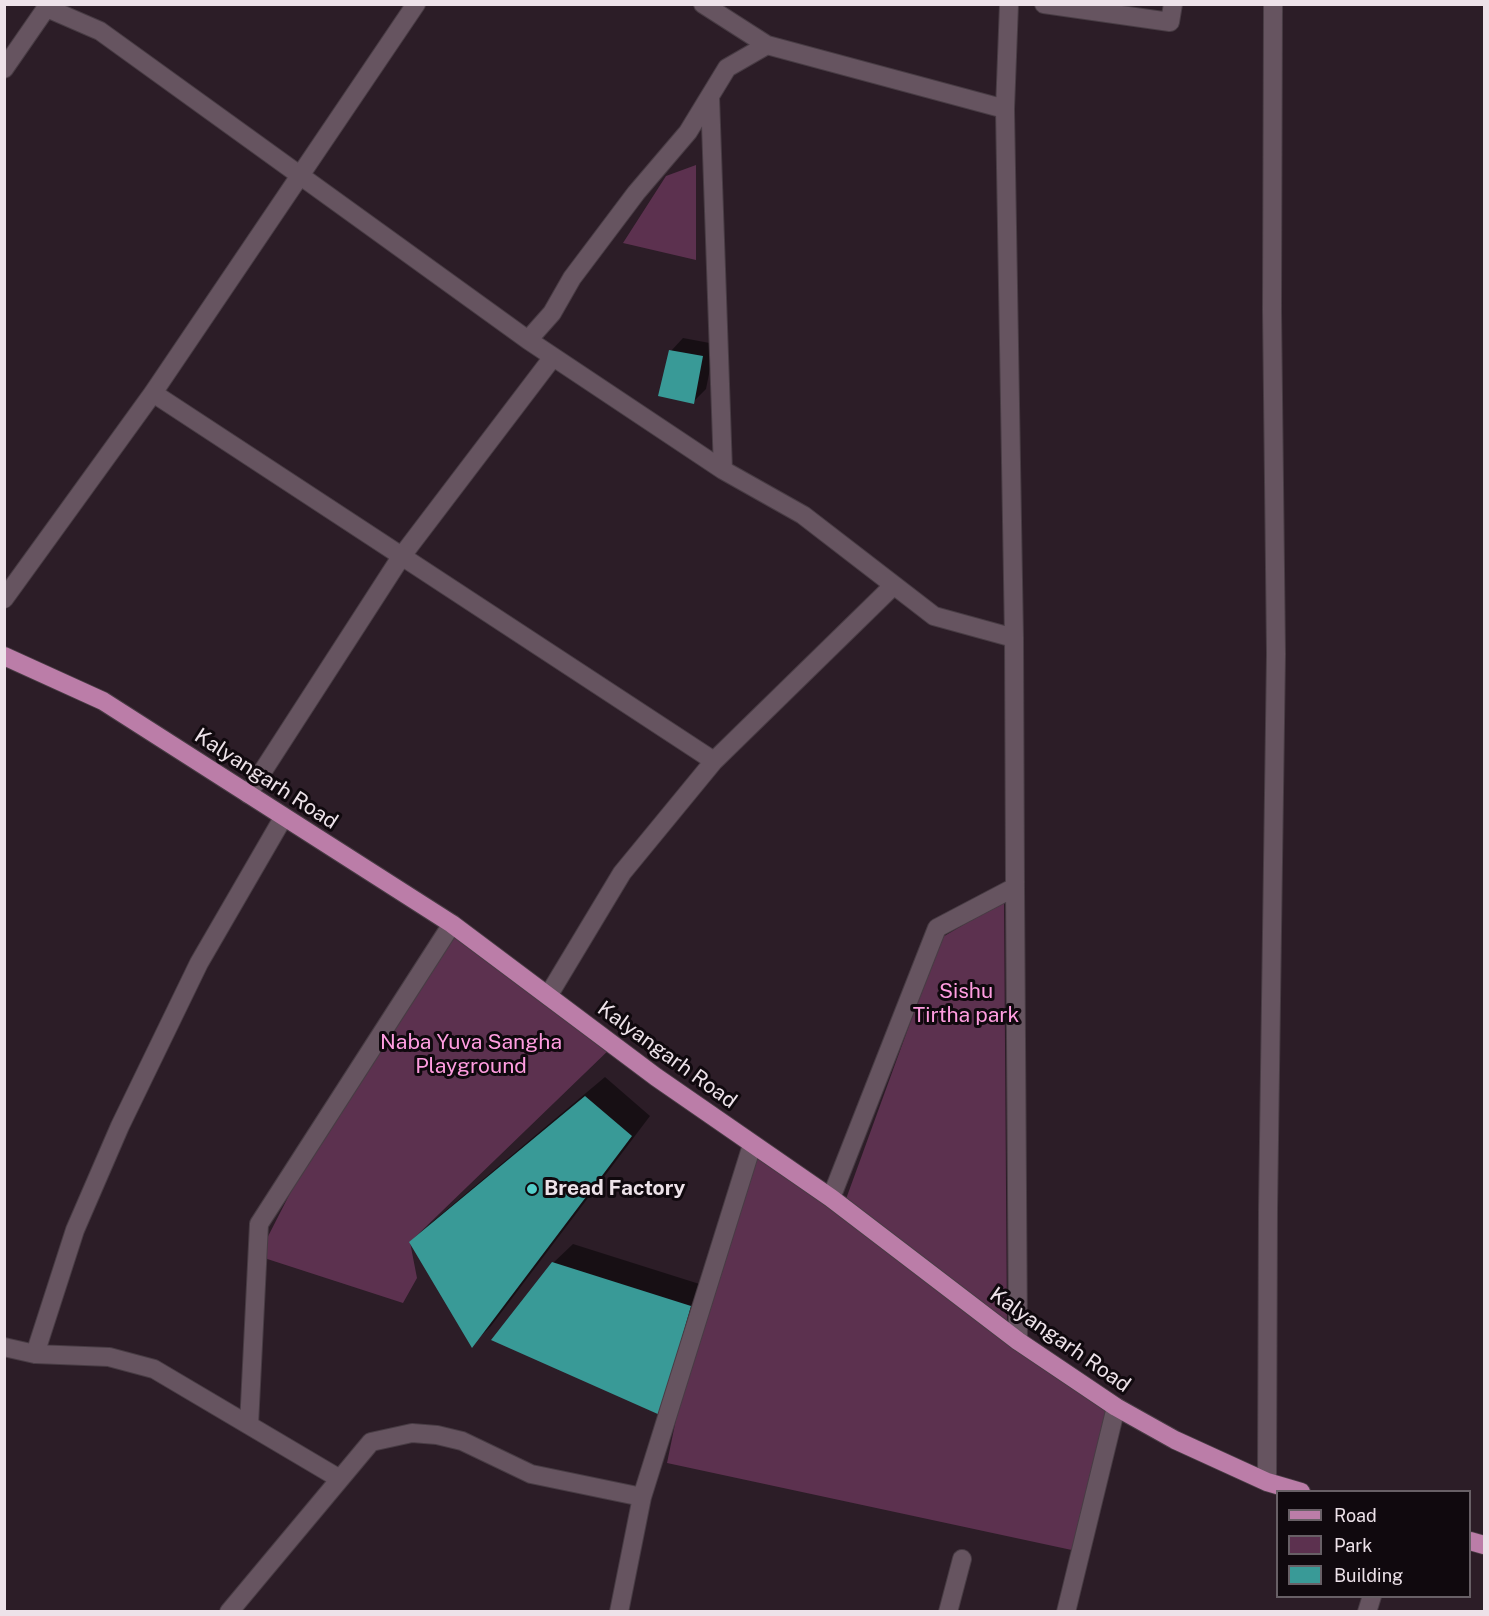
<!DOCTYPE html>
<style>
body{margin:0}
#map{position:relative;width:1489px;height:1616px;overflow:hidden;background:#2c1d27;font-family:"Public Sans",sans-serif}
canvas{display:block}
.frame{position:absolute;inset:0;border:6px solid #ede2e9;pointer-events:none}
.legend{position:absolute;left:1276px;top:1490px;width:195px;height:108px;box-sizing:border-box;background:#10090e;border:2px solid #686066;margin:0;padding:8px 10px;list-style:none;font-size:18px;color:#ede2e9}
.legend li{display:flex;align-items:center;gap:12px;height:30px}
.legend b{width:30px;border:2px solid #686066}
</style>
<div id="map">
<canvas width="1489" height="1616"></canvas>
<div class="frame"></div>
<ul class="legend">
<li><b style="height:8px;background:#bb7da8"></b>Road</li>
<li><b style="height:16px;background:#5c314f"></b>Park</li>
<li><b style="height:16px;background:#399a97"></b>Building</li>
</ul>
</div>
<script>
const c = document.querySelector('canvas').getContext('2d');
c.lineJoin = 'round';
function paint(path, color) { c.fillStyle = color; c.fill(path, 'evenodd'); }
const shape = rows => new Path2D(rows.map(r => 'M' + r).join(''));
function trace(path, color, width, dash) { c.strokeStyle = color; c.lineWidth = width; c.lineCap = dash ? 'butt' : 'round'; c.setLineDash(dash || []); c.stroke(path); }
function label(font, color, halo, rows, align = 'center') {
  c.font = font + ' "Public Sans",sans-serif'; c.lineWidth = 6; c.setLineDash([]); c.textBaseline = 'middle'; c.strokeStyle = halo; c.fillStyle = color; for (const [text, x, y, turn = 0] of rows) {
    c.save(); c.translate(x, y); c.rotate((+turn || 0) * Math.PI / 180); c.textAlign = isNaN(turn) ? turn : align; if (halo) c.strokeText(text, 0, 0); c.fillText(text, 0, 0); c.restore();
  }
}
paint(shape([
 [696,165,696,260,623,243,666,176],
 [1004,901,1007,1329,1116,1407,1081,1552,667,1463,694,1332,752,1145,842,1210,941,938],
 [452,924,614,1045,410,1242,417,1278,403,1303,258,1256,374,1029]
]), '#5c314f');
paint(shape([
 [683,338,715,344,706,389,693,402,671,351],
 [605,1077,650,1116,491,1326,472,1345,411,1243,431,1223],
 [573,1244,709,1287,679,1394,553,1263]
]), '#0007');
paint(shape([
 [669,350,703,356,694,404,658,396],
 [585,1096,632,1136,472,1348,409,1242],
 [552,1262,691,1306,660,1415,491,1340]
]), '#399a97');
const minor = shape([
 [703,4,767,45],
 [1009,4,1005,109,1014,638],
 [1044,4,1170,22,1173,4],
 [47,8,100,31,528,340,723,470,803,515,934,616,1014,638,1015,887],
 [4,69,49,4],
 [710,96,723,470],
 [528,340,552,313,572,278,636,193,688,132,727,68,767,45,1005,109],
 [153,393,714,761],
 [4,599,153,393,416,4],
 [248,794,401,557,553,357],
 [548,996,622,873,714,761,894,585],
 [831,1198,937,928,1015,887,1018,1341],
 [4,1347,35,1354,109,1357,154,1369,340,1479],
 [35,1354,75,1230,120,1126,199,963,283,818],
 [249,1425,259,1224,452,924],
 [1267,1482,1268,1210,1276,654,1272,310,1273,4],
 [229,1612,371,1442,412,1433,437,1435,462,1441,531,1474,642,1497],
 [619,1612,642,1497,752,1145],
 [948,1612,962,1559],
 [1066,1612,1116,1407],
 [1367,1612,1372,1596]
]);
const major = shape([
 [4,656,103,701,452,924,656,1077,831,1198,1018,1341,1116,1407,1175,1440,1267,1482,1301,1492],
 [1470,1541,1484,1545]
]);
trace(minor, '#483c44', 20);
trace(major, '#483c44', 20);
trace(minor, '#665460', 18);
trace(major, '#bb7da8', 18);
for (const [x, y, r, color] of [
 [532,1189,6,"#53cdc9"]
]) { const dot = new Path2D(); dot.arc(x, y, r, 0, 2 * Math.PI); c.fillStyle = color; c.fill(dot); trace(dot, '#10090e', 2); }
label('21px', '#ede2e9', '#10090e', [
 ["Kalyangarh Road",266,779,33],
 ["Kalyangarh Road",667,1055,36],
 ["Kalyangarh Road",1060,1340,35]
]);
label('21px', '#ff9de0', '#10090e', [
 ["Sishu",966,992],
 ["Tirtha park",966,1016],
 ["Naba Yuva Sangha",471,1043],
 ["Playground",471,1067]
]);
label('bold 21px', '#ede2e9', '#10090e', [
 ["Bread Factory",544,1189]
], 'left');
</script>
